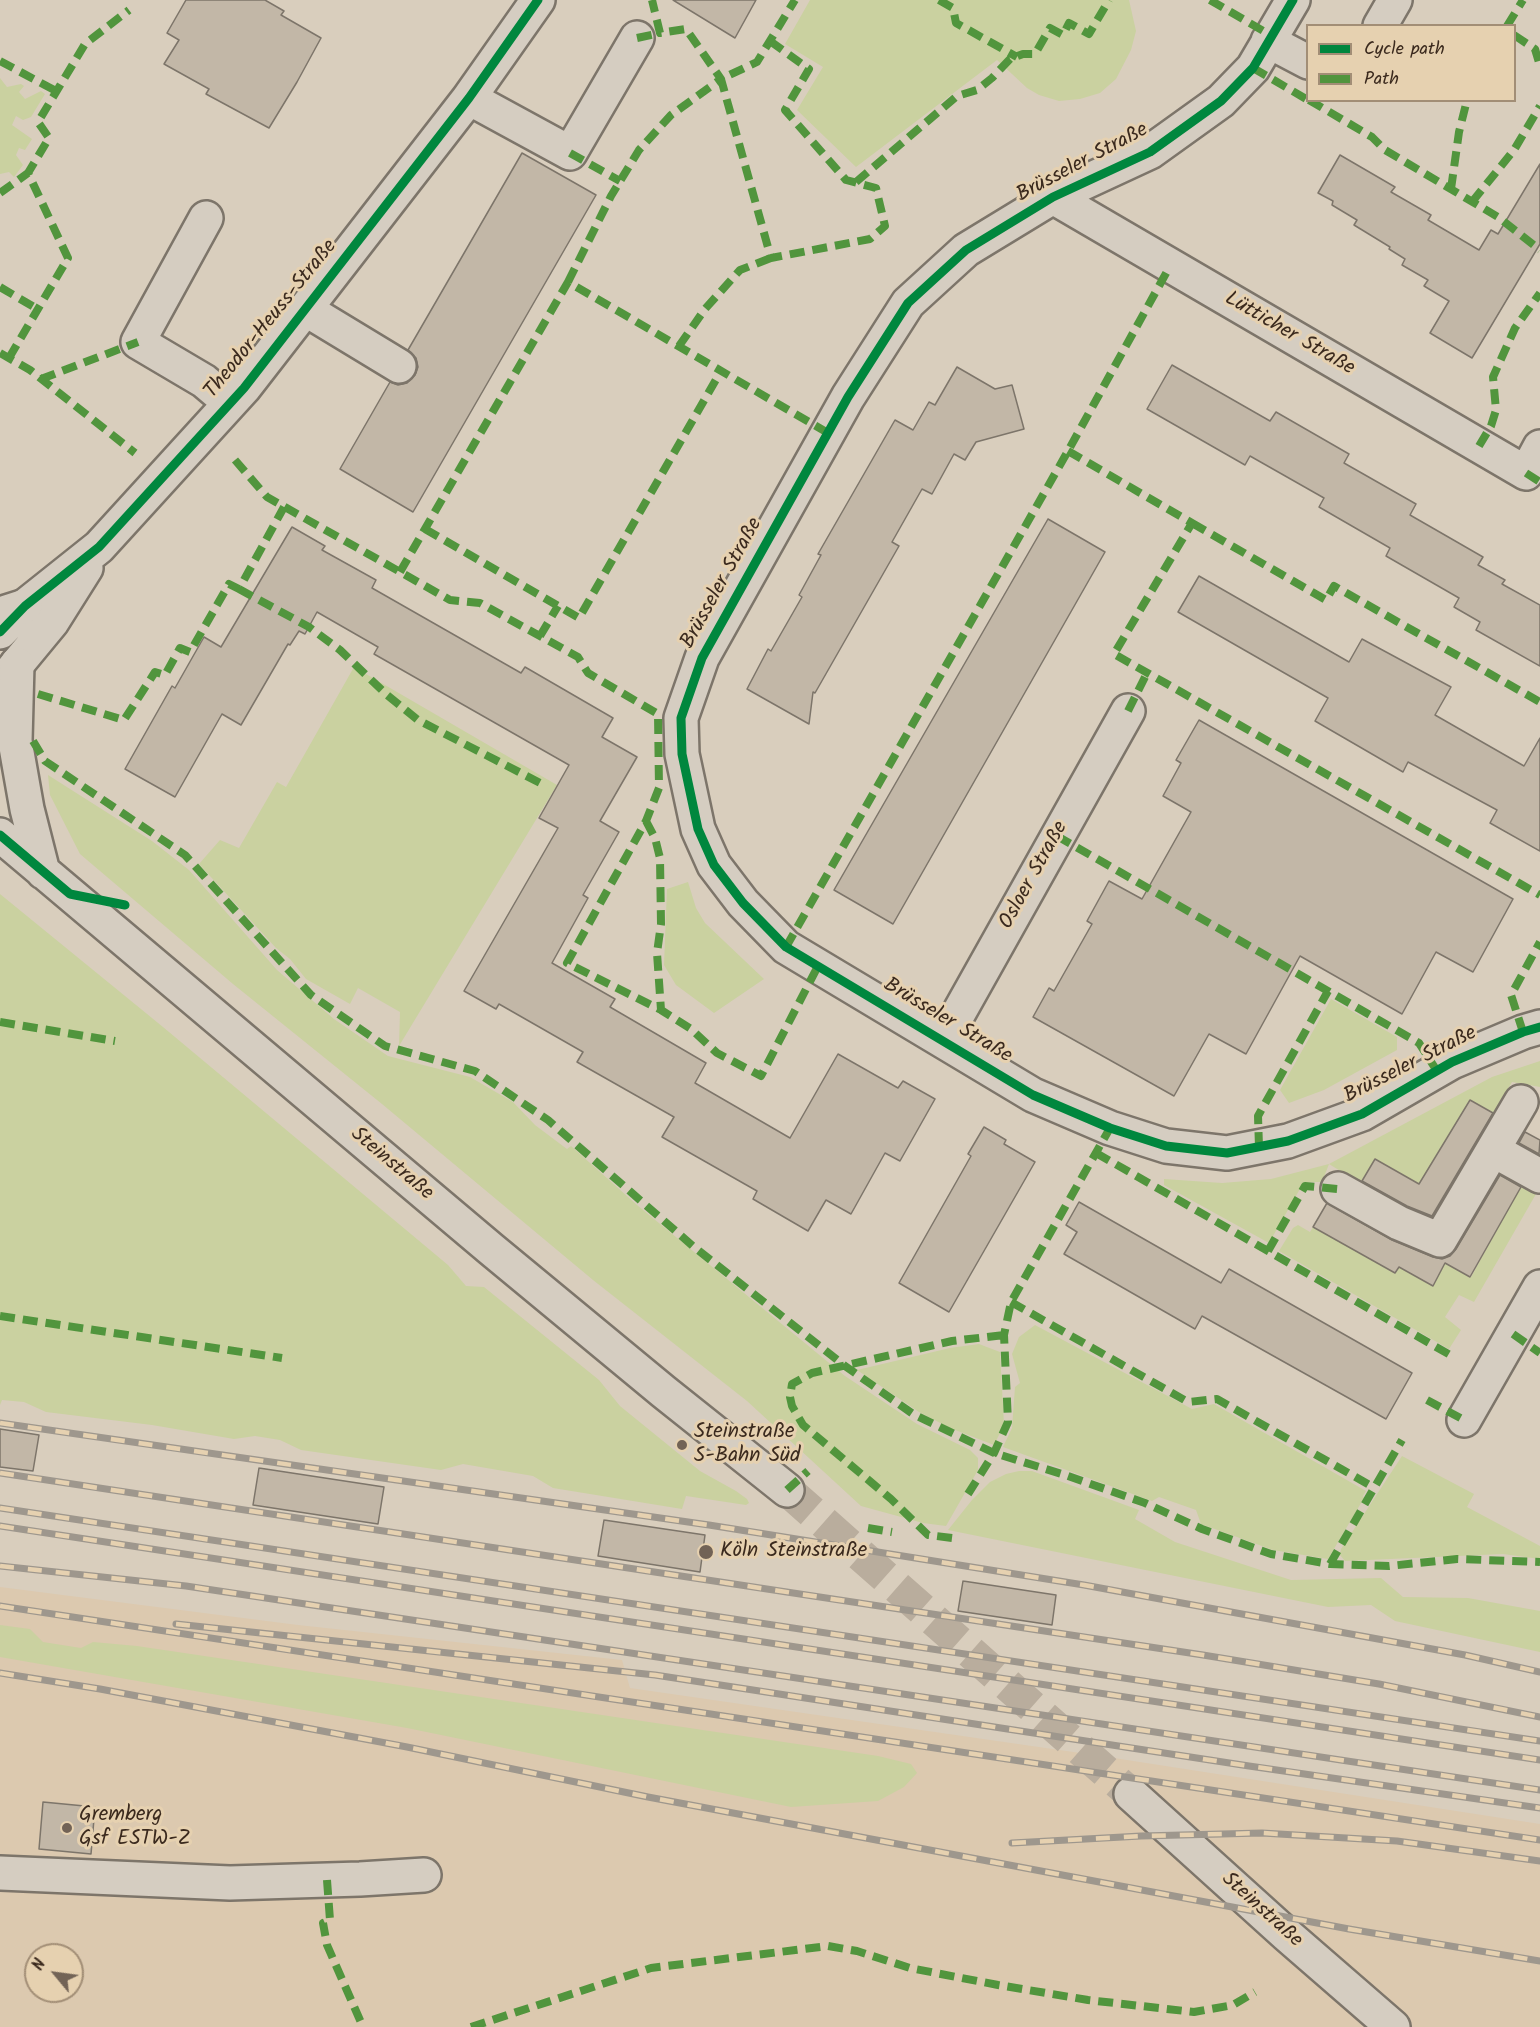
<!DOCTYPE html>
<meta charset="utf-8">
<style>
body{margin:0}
#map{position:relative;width:1540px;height:2027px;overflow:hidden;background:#d9cebd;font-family:Kalam,sans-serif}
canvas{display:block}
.legend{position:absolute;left:1306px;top:24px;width:210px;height:78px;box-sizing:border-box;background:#e6d1b0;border:2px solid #a28e76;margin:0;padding:8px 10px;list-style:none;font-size:18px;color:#3b2a1e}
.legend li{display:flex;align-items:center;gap:12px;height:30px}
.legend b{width:30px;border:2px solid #a28e76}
.north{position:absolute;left:24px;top:1943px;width:60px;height:60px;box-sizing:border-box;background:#e6d1b0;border:2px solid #a28e76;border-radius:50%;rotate:299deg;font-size:16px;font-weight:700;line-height:24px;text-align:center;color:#3b2a1e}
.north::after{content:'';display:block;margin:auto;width:21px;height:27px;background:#726356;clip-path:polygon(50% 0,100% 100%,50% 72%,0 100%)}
</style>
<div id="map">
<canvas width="1540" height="2027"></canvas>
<ul class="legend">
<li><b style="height:8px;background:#00873e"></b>Cycle path</li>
<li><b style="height:8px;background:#51953d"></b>Path</li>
</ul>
<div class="north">N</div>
</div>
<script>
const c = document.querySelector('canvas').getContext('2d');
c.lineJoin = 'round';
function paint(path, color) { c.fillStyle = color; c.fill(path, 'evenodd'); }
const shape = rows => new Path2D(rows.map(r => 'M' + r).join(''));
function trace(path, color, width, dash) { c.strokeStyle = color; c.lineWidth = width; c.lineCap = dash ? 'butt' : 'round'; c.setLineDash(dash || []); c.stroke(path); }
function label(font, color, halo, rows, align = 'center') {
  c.font = font + ' Kalam,sans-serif'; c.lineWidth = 6; c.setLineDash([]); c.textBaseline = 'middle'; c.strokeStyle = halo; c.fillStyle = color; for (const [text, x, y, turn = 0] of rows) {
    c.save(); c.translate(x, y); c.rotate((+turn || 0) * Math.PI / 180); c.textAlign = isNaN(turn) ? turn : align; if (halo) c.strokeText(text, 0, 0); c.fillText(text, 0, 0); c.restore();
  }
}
paint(shape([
 [0,1587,298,1625,622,1660,630,1688,1101,1756,1540,1824,1540,2027,0,2027],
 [36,1955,72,1955,72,1991,36,1991]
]), '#dcc9af');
paint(shape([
 [810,0,1129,0,1136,31,1131,50,1116,79,1100,93,1080,99,1059,101,1039,95,1027,88,997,60,856,167,797,110,823,67,785,44],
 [0,78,7,87,21,84,24,86,19,92,25,99,41,91,45,94,31,117,23,120,16,116,12,125,32,139,25,150,19,148,16,155,23,165,14,177,9,172,0,174],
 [354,667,557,785,399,1046,400,1012,358,988,350,1004,306,979,290,959,276,948,199,864,220,840,239,848,277,782,286,787],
 [48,775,152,841,189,870,277,970,334,1019,388,1056,470,1077,513,1102,535,1125,567,1149,571,1146,637,1205,845,1376,917,1424,970,1450,978,1458,978,1470,946,1526,923,1523,861,1506,747,1401,593,1280,382,1104,233,984,80,854,50,795],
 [688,882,696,908,705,923,764,979,714,1013,676,985,664,965,667,889],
 [0,894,163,1027,448,1265,466,1286,484,1287,599,1380,620,1406,700,1471,736,1491,747,1499,749,1503,746,1505,686,1496,682,1509,553,1488,533,1476,463,1464,441,1470,301,1450,280,1440,255,1436,234,1439,152,1425,46,1412,24,1402,2,1400,0,1405],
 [1331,999,1397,1037,1397,1050,1324,1090,1289,1103,1280,1090],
 [1540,1061,1540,1087,1512,1082,1493,1114,1469,1101,1421,1185,1375,1159,1360,1183,1329,1164,1322,1182,1304,1182,1269,1243,1164,1185,1164,1179,1222,1183,1271,1179,1329,1164,1492,1077],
 [1507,1179,1536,1194,1474,1302,1459,1295,1445,1317,1461,1330,1449,1349,1279,1251,1293,1228,1298,1225,1310,1232,1313,1227,1395,1273,1399,1267,1433,1285,1445,1263,1471,1277,1516,1195,1491,1181],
 [1035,1325,1192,1409,1214,1404,1366,1491,1363,1496,1364,1498,1328,1559,1273,1550,1201,1524,1196,1510,1159,1497,1152,1501,1003,1447,1012,1428,1015,1387,1020,1383,1012,1354,1019,1337],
 [979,1344,1000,1352,1004,1425,994,1445,950,1428,919,1412,857,1370,950,1348],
 [1402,1456,1474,1494,1467,1507,1540,1546,1540,1559,1503,1554,1345,1561,1340,1555,1341,1549],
 [1019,1471,1032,1471,1139,1510,1135,1519,1175,1542,1291,1580,1381,1578,1403,1597,1468,1598,1540,1611,1540,1652,1395,1621,1371,1605,1328,1607,948,1530,972,1500,990,1482,1006,1474],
 [0,1625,30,1629,43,1642,81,1648,93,1642,137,1646,878,1756,911,1764,917,1773,904,1787,878,1801,791,1807,407,1728,0,1657]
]), '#cad1a0');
const building = shape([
 [186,0,265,0,284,11,281,15,321,38,297,82,269,128,206,94,209,89,164,64,179,40,167,33,186,0],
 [673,0,756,0,735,38,673,0],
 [522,153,596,195,413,512,340,469,390,382,398,385,407,383,415,375,418,367,416,358,408,350,522,153],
 [1340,155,1395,187,1391,192,1431,215,1428,220,1479,250,1491,230,1498,234,1540,164,1540,244,1472,358,1430,333,1449,301,1424,286,1428,280,1402,265,1405,259,1389,249,1390,247,1354,225,1357,220,1332,205,1333,201,1318,193,1340,155],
 [1172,365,1270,421,1276,412,1349,454,1344,463,1416,504,1410,515,1483,557,1478,565,1505,580,1502,584,1540,605,1540,666,1476,630,1480,622,1454,607,1459,598,1386,556,1390,548,1319,507,1324,498,1250,456,1245,465,1147,409,1172,365],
 [957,367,995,389,1012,385,1024,429,976,442,965,460,954,454,932,494,922,489,892,542,899,546,815,693,813,692,809,724,747,689,768,649,771,651,802,597,799,595,821,555,818,554,895,420,913,430,929,402,935,405,957,367],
 [1048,519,1105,552,893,924,834,890,1048,519],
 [292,527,325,546,322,550,376,580,372,588,521,673,525,667,613,718,602,737,637,757,600,821,619,832,583,895,588,898,552,963,615,999,610,1007,706,1063,695,1083,790,1138,838,1054,898,1088,903,1081,935,1099,900,1161,885,1153,851,1214,826,1200,808,1231,753,1199,757,1191,662,1137,674,1117,577,1062,583,1052,499,1004,496,1009,464,991,558,828,539,818,569,765,374,654,378,647,317,612,305,634,299,631,290,645,288,644,241,725,222,714,175,797,125,769,172,686,175,688,204,637,221,647,292,527],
 [1199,576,1349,662,1362,639,1451,687,1435,715,1524,766,1540,738,1540,851,1490,823,1497,810,1408,762,1403,772,1315,721,1328,698,1178,612,1199,576],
 [1199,720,1513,899,1473,972,1436,952,1402,1014,1300,956,1246,1054,1209,1034,1174,1096,1033,1017,1049,988,1054,991,1092,924,1087,921,1109,881,1142,899,1191,812,1163,796,1181,763,1176,760,1199,720],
 [1470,1100,1493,1113,1432,1216,1407,1206,1362,1181,1375,1159,1419,1184,1470,1100],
 [984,1127,1006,1140,1004,1144,1035,1162,949,1312,899,1283,971,1156,968,1154,984,1127],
 [1525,1132,1540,1140,1539,1154,1519,1143,1525,1132],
 [1500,1175,1521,1187,1470,1277,1445,1263,1433,1286,1399,1267,1395,1273,1313,1227,1327,1203,1392,1240,1433,1257,1442,1259,1450,1256,1456,1249,1500,1175],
 [1079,1202,1221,1283,1229,1269,1412,1373,1386,1419,1202,1316,1195,1329,1064,1254,1077,1232,1066,1225,1079,1202],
 [0,1429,39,1435,33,1471,0,1467,0,1429],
 [259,1468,384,1487,378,1524,253,1505,259,1468],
 [604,1520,705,1535,700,1572,598,1556,604,1520],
 [963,1581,1056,1595,1052,1625,958,1611,963,1581],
 [43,1802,95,1807,91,1854,39,1849,43,1802]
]);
paint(building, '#c2b7a7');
trace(building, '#7d756a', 1.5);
trace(shape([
 [787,1490,1131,1794]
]), '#b9ad9d', 33, [33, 16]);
const minor = shape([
 [1293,0,1253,68,1221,101,1150,152,1053,197,966,250,908,303,848,397,702,658,681,718,682,754,698,829,714,865,743,903,786,947,1033,1095,1110,1128,1166,1146,1227,1153,1288,1141,1362,1114,1452,1062,1523,1032,1540,1027],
 [1380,26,1395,0],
 [1268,41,1308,62],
 [469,98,570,153,637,38],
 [1053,197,1526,473,1540,447],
 [206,218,138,342,204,381,230,403],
 [305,309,399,366],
 [0,632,25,606,99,547,244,388,469,98,538,0],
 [0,685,52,622,86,568],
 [943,1041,1128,711],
 [1493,1150,1540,1176],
 [1338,1189,1399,1223,1440,1240,1521,1102],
 [1464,1420,1540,1287],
 [0,1873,230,1883,360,1879,424,1875]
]);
const major = shape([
 [0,614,25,606],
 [17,664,15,741,27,809,43,872],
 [0,835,491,1249,664,1392,787,1490],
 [1131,1794,1287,1935,1393,2027]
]);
trace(minor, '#7d756a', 38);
trace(major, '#7d756a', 38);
trace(minor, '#d5cdc1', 33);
trace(major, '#d5cdc1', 33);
const rail = shape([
 [0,1423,709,1525,1084,1585,1465,1655,1540,1672],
 [0,1473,1203,1655,1379,1684,1540,1717],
 [0,1508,1540,1741],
 [0,1526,1540,1760],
 [0,1566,186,1586,1540,1790],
 [0,1606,1540,1840],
 [176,1624,655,1675,1249,1766,1540,1808],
 [0,1673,100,1689,407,1747,648,1797,1349,1929,1540,1961],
 [1012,1843,1141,1836,1262,1833,1397,1841,1540,1861]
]);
trace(rail, '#9e978d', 7);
trace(rail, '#e6d1b0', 4.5, [14]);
trace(shape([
 [939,0,953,8,956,23,1017,57],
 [1210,0,1272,36],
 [1507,26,1523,0],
 [1514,35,1535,49,1540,66],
 [637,38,660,33],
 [770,41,809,69,785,110,846,180,876,188,885,226,870,239,771,258,721,79,757,62,795,0],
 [0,61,56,91],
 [1253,68,1308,100],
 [1309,100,1372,137,1385,150,1498,217,1540,250],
 [570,153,620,181],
 [856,182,957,96,977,90,992,78,1010,59,1023,54,1035,54,1050,28,1063,35,1069,23,1089,34,1109,0],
 [1451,189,1459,132,1467,100],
 [0,193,28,173],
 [1472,202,1514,150,1540,106],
 [568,282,611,196,639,150,671,115,721,79,686,29,660,33,652,0],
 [0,287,39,310],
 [679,346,705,309,740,270,771,258],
 [0,353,30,370,135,453],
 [9,358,68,258,28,173,49,138,38,122,85,44,129,10],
 [41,379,138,342],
 [1479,446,1491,426,1496,410,1493,377,1515,328,1540,293],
 [1068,451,1192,523,1114,654,1540,895],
 [235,460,267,497,450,600,480,603,578,657,588,673,658,714,659,788,646,821,567,963,661,1010,691,1029,717,1053,761,1076,818,966],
 [1526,473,1540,482],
 [1192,523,1326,600,1334,586,1540,702],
 [425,529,579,618,721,371],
 [400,572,568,282,828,433],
 [239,589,309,627,340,650,387,695,418,720,546,786],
 [540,636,558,606],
 [38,694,124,720,155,672,165,675,180,648,190,652,229,584,239,589,284,507],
 [1128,711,1147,673],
 [33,741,45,761,185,855,311,995,385,1046,475,1071,548,1120,694,1247,845,1366,913,1414,994,1453,1065,1475,1145,1503,1202,1529,1271,1554,1330,1564,1389,1566,1457,1559,1540,1562],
 [646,821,655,838,660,858,661,924,657,953,661,1010],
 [1057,836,1419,1043,1437,1071],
 [786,947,1068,451,1170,266],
 [0,1022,115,1041],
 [1523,1032,1511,995,1540,942],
 [1259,1147,1258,1116,1328,991],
 [1096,1153,1452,1356],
 [1268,1251,1305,1186,1338,1189],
 [1011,1302,1188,1402,1217,1399,1375,1488],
 [0,1316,282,1358],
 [1513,1334,1540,1353],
 [1427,1400,1464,1420],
 [787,1490,808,1471],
 [968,1494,994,1453,1008,1422,1004,1335,1011,1302,1110,1128],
 [868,1528,892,1532],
 [952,1538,928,1535,891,1499,803,1425,792,1406,790,1397,792,1384,812,1373,952,1341,1004,1335],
 [1330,1564,1402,1440],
 [327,1880,330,1920,323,1923,327,1945,363,2027],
 [471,2027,651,1968,828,1946,857,1951,910,1968,998,1985,1088,2000,1194,2012,1233,2005,1255,1992]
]), '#51953d', 8, [15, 8]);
trace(shape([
 [1293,0,1253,68,1221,101,1150,152,1053,197,966,250,908,303,848,397,702,658,681,718,682,754,698,829,714,865,743,903,786,947,1033,1095,1110,1128,1166,1146,1227,1153,1288,1141,1362,1114,1452,1062,1523,1032,1540,1027],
 [0,632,25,606,99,547,244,388,469,98,538,0],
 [0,835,70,894,125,905]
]), '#00873e', 9);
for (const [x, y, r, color] of [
 [682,1445,6,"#726356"],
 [706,1552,8,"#726356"],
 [67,1828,6,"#726356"]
]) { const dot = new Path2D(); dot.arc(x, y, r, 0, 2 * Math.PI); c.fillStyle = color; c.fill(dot); trace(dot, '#e6d1b0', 2); }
label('21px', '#3b2a1e', '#e6d1b0', [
 ["Brüsseler Straße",1083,164,-28],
 ["Theodor-Heuss-Straße",272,320,-51],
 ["Lütticher Straße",1289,335,30],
 ["Brüsseler Straße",723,584,-61],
 ["Osloer Straße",1035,876,-61],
 ["Brüsseler Straße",947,1022,31],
 ["Brüsseler Straße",1411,1066,-27],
 ["Steinstraße",391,1165,40],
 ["Steinstraße",1261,1911,42]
]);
label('21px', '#3b2a1e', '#e6d1b0', [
 ["Steinstraße",694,1433],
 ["S-Bahn Süd",694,1457],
 ["Köln Steinstraße",720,1552],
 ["Gremberg",79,1816],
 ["Gsf ESTW-Z",79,1840]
], 'left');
</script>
